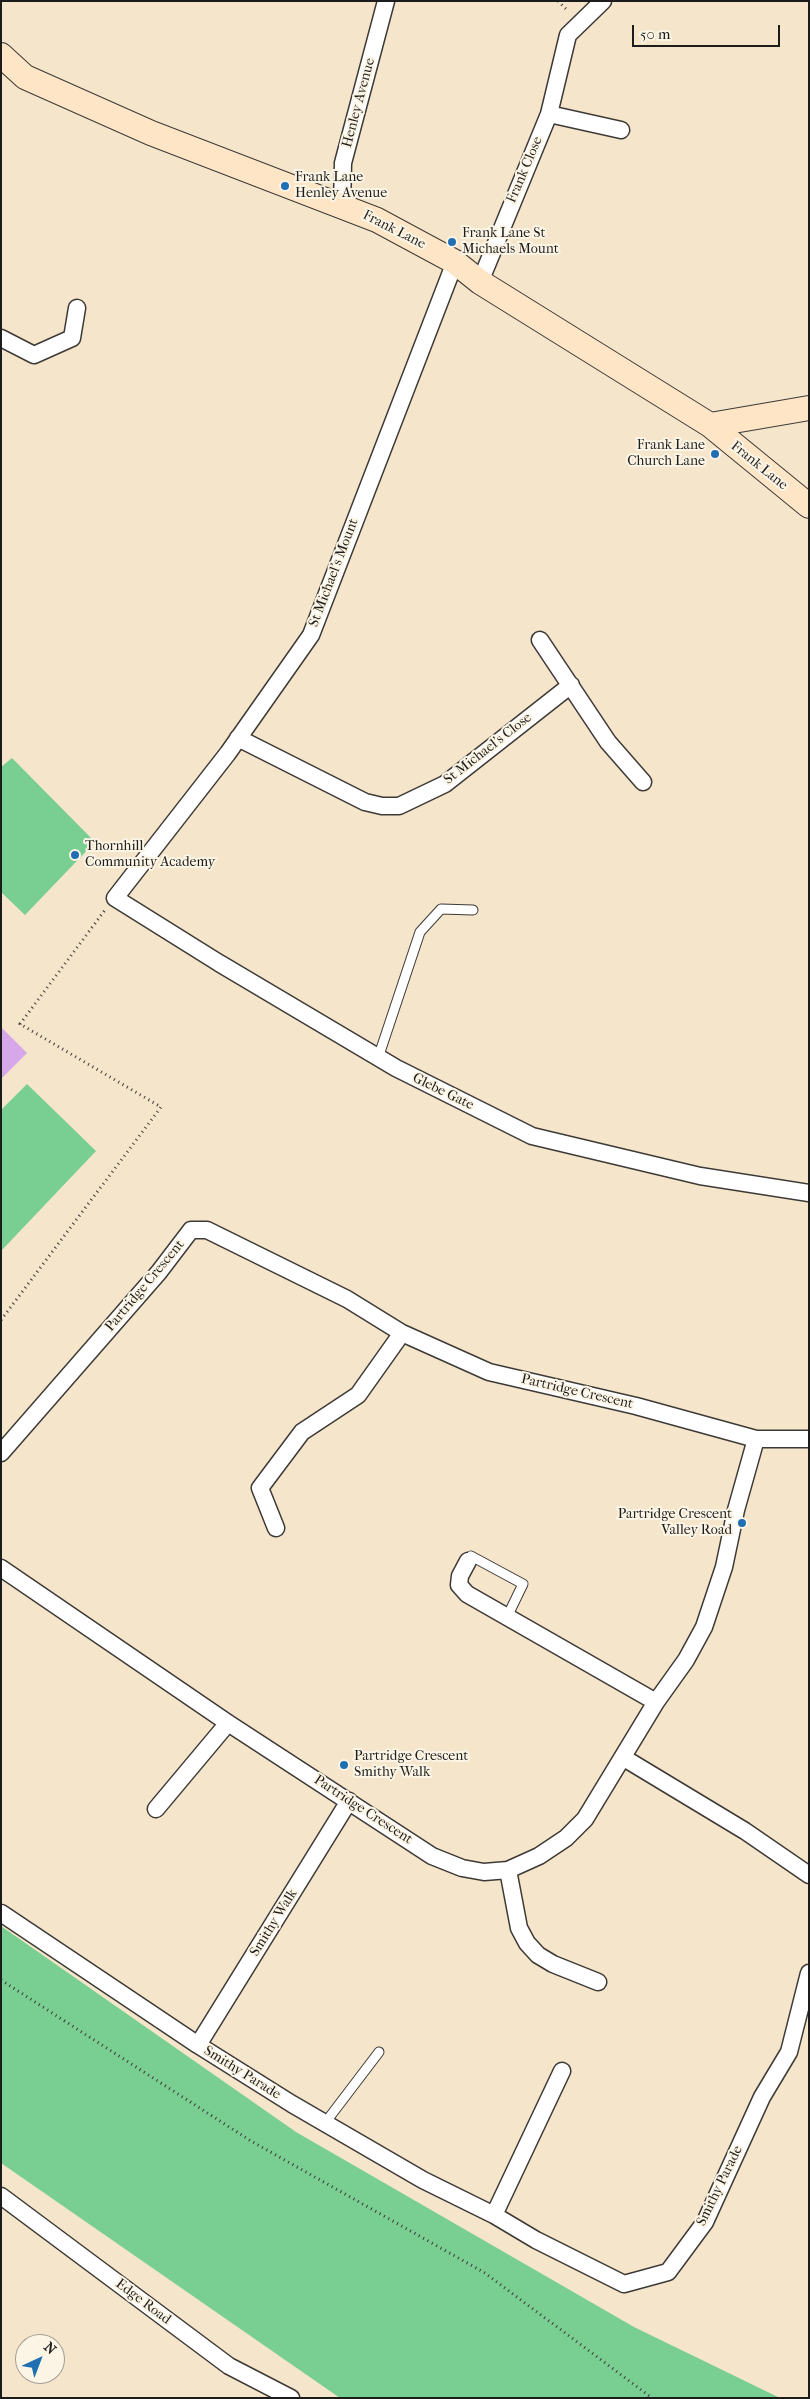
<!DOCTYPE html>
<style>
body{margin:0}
#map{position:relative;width:810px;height:2399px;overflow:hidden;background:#f5e5cb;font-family:"IM FELL French Canon",serif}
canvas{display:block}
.frame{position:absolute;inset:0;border:2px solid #1c1c1c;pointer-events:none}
.north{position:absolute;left:15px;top:2334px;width:50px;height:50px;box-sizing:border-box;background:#fcf5e5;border:1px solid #a29e95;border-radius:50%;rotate:43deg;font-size:14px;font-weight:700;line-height:20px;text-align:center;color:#1c1c1c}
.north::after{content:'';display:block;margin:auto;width:18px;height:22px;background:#1f6fb2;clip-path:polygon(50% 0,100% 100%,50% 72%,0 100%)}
.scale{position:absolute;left:632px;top:25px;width:148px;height:22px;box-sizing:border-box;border:2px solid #1c1c1c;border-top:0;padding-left:6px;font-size:15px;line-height:18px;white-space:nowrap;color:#1c1c1c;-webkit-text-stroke:4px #fcf5e5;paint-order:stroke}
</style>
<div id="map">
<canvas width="810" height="2399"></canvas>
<div class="frame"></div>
<div class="north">N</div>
<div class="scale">50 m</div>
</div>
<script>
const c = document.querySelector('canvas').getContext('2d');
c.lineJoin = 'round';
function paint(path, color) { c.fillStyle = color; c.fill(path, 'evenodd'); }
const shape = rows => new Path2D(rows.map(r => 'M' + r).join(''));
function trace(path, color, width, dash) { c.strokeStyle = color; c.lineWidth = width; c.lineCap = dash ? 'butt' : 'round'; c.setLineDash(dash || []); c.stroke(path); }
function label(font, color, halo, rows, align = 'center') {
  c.font = font + ' "IM FELL French Canon",serif'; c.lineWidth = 4; c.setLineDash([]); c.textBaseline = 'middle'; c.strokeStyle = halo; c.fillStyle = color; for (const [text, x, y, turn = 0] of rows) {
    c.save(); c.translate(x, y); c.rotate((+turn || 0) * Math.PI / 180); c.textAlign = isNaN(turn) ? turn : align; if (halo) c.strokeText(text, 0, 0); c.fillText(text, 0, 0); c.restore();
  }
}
paint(shape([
 [12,758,95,842,25,915,1,892,1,767],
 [27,1084,96,1151,1,1251,1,1110],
 [1,1926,296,2132,634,2327,780,2398,340,2398,1,2163]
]), '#79ce91');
paint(shape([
 [1,1027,27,1053,1,1079]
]), '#d6a7e9');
const lane = shape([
 [378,1058,420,932,441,909,473,910],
 [468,1561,471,1556,523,1584,507,1617],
 [325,2123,379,2052]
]);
const street = shape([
 [549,114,621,130],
 [342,206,343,163,386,1],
 [455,262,311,635,228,753,115,898,219,963,396,1068,532,1136,700,1176,809,1193],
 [480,282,549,114,568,35,603,1],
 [1,338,34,355,72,338,77,308],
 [540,640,608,742,643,782],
 [238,738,365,802,382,806,399,806,445,784,571,685],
 [1,1453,159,1272,191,1230,207,1230,347,1299,402,1333,489,1372,636,1406,756,1439,809,1439],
 [276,1528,260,1488,302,1432,358,1395,402,1333],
 [468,1561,460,1576,459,1585,467,1594,656,1702],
 [1,1568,228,1723,432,1856,462,1868,484,1872,508,1870,539,1856,566,1838,585,1819,656,1702,686,1660,704,1627,724,1567,736,1510,756,1439],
 [624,1758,745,1831,809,1875],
 [156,1809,228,1723],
 [508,1870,519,1928,527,1943,538,1955,553,1964,598,1982],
 [1,1913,198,2045,292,2104,423,2180,494,2215,536,2240,624,2284,668,2272,705,2222,762,2097,789,2052,809,1973],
 [198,2045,349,1801],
 [1,2196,229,2366,291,2398],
 [494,2215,562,2071]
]);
const secondary = shape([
 [1,55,25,77,151,133,377,220,455,262,480,282,710,425,809,506],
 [710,425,809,408]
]);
trace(lane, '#3d3a36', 11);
trace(street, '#3d3a36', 19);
trace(secondary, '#3d3a36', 26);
trace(shape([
 [558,1,568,11],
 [1,1320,161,1107,20,1024,105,910],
 [1,1980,251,2141,485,2273,652,2398]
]), '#3d3a36', 3, [1, 4]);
trace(lane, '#fff', 9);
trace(street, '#fff', 16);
trace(secondary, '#fde5c5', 24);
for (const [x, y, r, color] of [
 [285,186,5,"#1f6fb2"],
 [452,242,5,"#1f6fb2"],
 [715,454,5,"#1f6fb2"],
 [75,855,5,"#1f6fb2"],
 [742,1523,5,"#1f6fb2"],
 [344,1765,5,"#1f6fb2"]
]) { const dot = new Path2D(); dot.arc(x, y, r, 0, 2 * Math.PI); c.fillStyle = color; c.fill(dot); trace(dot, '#fcf5e5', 2); }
label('14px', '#1c1c1c', '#fcf5e5', [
 ["Henley Avenue",359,103,-75],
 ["Frank Close",525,170,-67],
 ["Frank Lane",394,230,27],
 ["Frank Lane",759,466,39],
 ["St Michael's Mount",334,573,-69],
 ["St Michael's Close",488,749,-38],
 ["Glebe Gate",443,1092,26],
 ["Partridge Crescent",145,1286,-50],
 ["Partridge Crescent",577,1392,13],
 ["Partridge Crescent",363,1810,33],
 ["Smithy Walk",274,1923,-58],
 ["Smithy Parade",242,2073,32],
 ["Smithy Parade",720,2186,-64],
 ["Edge Road",143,2302,37]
]);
label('14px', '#1c1c1c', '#fcf5e5', [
 ["Frank Lane",295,178],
 ["Henley Avenue",295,194],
 ["Frank Lane St",462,234],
 ["Michaels Mount",462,250],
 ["Frank Lane",705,446,"right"],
 ["Church Lane",705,462,"right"],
 ["Thornhill",85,847],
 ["Community Academy",85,863],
 ["Partridge Crescent",732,1515,"right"],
 ["Valley Road",732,1531,"right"],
 ["Partridge Crescent",354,1757],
 ["Smithy Walk",354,1773]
], 'left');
</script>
